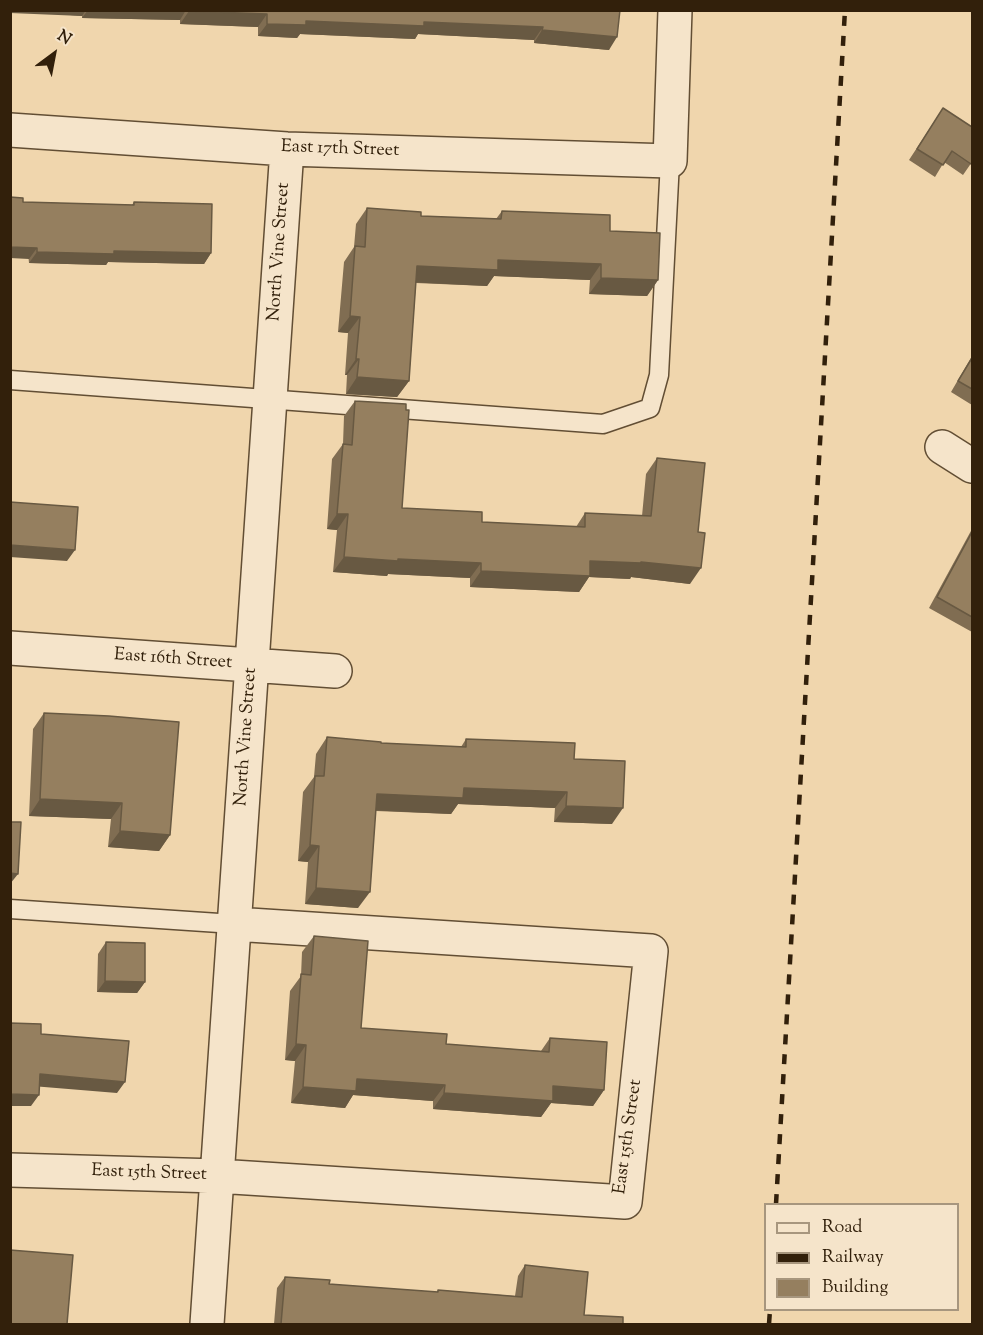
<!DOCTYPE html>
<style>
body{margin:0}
#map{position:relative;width:983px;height:1335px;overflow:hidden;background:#f0d6ad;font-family:"Sorts Mill Goudy",serif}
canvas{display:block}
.frame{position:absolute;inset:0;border:12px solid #32200b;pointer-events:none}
.legend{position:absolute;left:764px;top:1203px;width:195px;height:108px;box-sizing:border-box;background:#f5e4ca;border:2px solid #a7967e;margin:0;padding:8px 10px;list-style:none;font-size:18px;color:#32200b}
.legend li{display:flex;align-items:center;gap:12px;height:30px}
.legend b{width:30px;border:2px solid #a7967e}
.north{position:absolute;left:24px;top:24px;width:60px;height:60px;-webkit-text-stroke:4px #f5e4ca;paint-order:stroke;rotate:32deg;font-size:16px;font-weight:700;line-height:24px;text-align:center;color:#32200b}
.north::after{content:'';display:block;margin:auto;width:21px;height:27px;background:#32200b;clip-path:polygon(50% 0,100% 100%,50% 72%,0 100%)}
</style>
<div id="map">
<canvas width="983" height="1335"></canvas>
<div class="frame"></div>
<ul class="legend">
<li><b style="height:8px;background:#f5e4ca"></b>Road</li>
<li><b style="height:8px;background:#32200b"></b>Railway</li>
<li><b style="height:16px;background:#957f5f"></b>Building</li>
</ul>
<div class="north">N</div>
</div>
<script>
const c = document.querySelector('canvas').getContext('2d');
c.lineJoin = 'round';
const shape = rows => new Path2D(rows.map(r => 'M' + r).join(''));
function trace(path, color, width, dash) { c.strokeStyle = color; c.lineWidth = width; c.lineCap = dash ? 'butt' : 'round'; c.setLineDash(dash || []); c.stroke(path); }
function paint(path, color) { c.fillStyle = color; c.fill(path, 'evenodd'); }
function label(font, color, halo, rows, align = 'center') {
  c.font = font + ' "Sorts Mill Goudy",serif'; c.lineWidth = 4.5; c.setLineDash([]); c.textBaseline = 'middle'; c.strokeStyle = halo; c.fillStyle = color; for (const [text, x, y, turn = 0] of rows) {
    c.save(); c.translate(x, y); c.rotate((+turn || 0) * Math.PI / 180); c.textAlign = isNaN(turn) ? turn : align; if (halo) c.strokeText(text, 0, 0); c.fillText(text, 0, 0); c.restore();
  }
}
const service = shape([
 [10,380,603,424,650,408,659,375,670,161],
 [10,909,234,924]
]);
const minor = shape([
 [10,130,287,149,670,161,675,10],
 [942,447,972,466],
 [10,648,335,671],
 [10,1170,217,1176,625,1202,651,951,234,924],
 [207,1324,287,149]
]);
trace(service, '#624e34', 21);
trace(minor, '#624e34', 36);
trace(service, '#f5e4ca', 18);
trace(minor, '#f5e4ca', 33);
trace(shape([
 [776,1204,845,10],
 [769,1324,770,1310]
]), '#32200b', 4.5, [10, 10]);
paint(shape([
 [10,10,620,10,609,50,534,43,534,40,418,34,415,39,300,34,297,38,258,36,258,27,180,24,180,20,82,18,82,16],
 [943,108,972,162,963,175,944,162,935,177,909,160],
 [23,202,132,205,134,202,211,253,204,264,108,262,106,265,29,263],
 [367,208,421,216,496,219,502,211,610,231,658,280,647,296,589,294,590,280,494,276,487,286,416,283,409,381,397,397,346,394,347,375,345,375,348,333,338,332,344,262,354,247,356,224],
 [972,356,972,405,951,392],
 [355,401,402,508,482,522,576,527,585,513,642,516,646,474,657,458,690,584,631,577,630,579,589,577,579,592,470,587,470,578,388,574,387,576,333,572,337,530,327,529,332,459,343,444,344,416],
 [972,529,972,632,929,608],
 [44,713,170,835,159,851,108,847,111,819,29,816,33,729],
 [327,737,381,743,461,747,466,739,574,759,612,824,554,822,555,808,458,804,451,814,376,811,358,908,305,904,308,862,298,861,303,792,314,777,316,754],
 [314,936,361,1028,446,1044,541,1051,550,1038,604,1090,593,1106,551,1103,541,1117,433,1109,433,1101,353,1095,345,1108,291,1103,295,1061,285,1060,290,991,301,976,302,952],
 [106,942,145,982,137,993,97,992,98,954],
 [525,1265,584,1315,623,1324,274,1324,277,1288,285,1277,329,1284,437,1292,438,1290,515,1296,518,1276]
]), '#806d52');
paint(shape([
 [10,10,86,10,82,16,10,13],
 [88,10,186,10,180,20,82,18],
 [189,11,267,14,258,27,180,24],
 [306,21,424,22,543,27,534,40,418,34,415,39,300,34,297,38,258,36,267,24],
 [542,30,617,37,609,50,534,43],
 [10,247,37,248,29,259,10,258],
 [114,251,211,253,204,264,108,262,106,265,29,263,37,252],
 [498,260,601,264,590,280,494,276,487,286,406,282,417,266],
 [601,278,658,280,647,296,589,294],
 [350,316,360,317,348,333,338,332],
 [356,359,359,359,347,375,345,375],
 [357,377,409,381,397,397,346,394],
 [337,514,348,514,337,530,327,529],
 [10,545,75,550,67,561,10,557],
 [344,557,398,559,481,563,470,578,388,574,387,576,333,572],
 [590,561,641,562,701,568,690,584,631,577,630,579,589,577,579,592,470,587,481,571],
 [464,788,567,792,555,808,458,804,451,814,366,810,377,794],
 [40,799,122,803,111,819,29,816],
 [566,806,623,808,612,824,554,822],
 [120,831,170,835,159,851,108,847],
 [310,845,319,846,308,862,298,861],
 [10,873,18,874,10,884],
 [316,888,370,892,358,908,305,904],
 [105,981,145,982,137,993,97,992],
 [296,1044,306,1045,295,1061,285,1060],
 [40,1074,125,1082,117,1093,32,1086],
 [357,1079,445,1085,433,1101,353,1095,345,1108,291,1103,303,1087],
 [553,1086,604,1090,593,1106,551,1103,541,1117,433,1109,444,1093],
 [10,1094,39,1095,31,1106,10,1106]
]), '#685942');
const building = shape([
 [620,10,617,37,542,30,543,27,424,22,424,26,306,21,306,25,267,24,267,14,189,11,620,10],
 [943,108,972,127,972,162,971,164,952,151,943,165,917,149,943,108],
 [10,197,23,198,23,202,134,205,134,202,212,204,211,253,114,251,114,254,37,252,37,248,10,247,10,197],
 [367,208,421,212,421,216,501,219,502,211,610,215,610,231,660,233,658,280,601,278,601,264,498,260,498,270,417,266,409,381,357,377,359,359,356,359,360,317,350,316,355,246,365,247,367,208],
 [972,358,972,389,958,381,972,358],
 [355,401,406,404,406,410,409,410,402,508,482,512,482,522,585,527,585,513,651,516,657,458,705,463,698,532,705,533,701,568,641,562,641,563,590,561,590,576,481,571,481,563,398,559,398,561,344,557,348,514,337,514,343,444,352,445,355,401],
 [10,502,78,507,75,550,10,545,10,502],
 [972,532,972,617,937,597,972,532],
 [44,713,109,716,179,722,170,835,120,831,122,803,40,799,44,713],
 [327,737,381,742,381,743,466,747,466,739,575,743,574,759,625,761,623,808,566,806,567,792,464,788,463,798,377,794,370,892,316,888,319,846,310,845,315,776,324,776,327,737],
 [10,822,21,822,18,874,10,873,10,822],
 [314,936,368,941,361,1028,447,1034,446,1044,549,1052,550,1038,607,1042,604,1090,553,1086,553,1101,444,1093,445,1085,357,1079,356,1091,303,1087,306,1045,296,1044,301,974,311,975,314,936],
 [106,942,145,943,145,982,105,981,106,942],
 [10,1023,41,1024,41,1034,129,1041,125,1082,40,1074,39,1095,10,1094,10,1023],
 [10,1250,73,1255,67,1324,10,1324,10,1250],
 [525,1265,588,1272,584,1315,623,1317,623,1324,281,1324,285,1277,330,1280,329,1284,438,1292,438,1290,522,1297,525,1265]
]);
paint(building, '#957f5f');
trace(building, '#685942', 1.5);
label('18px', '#32200b', '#f5e4ca', [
 ["East 17th Street",340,150,2],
 ["North Vine Street",280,252,-86],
 ["East 16th Street",173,660,4],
 ["North Vine Street",247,737,-86],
 ["East 15th Street",629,1137,-82],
 ["East 15th Street",149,1174,2]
]);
</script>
